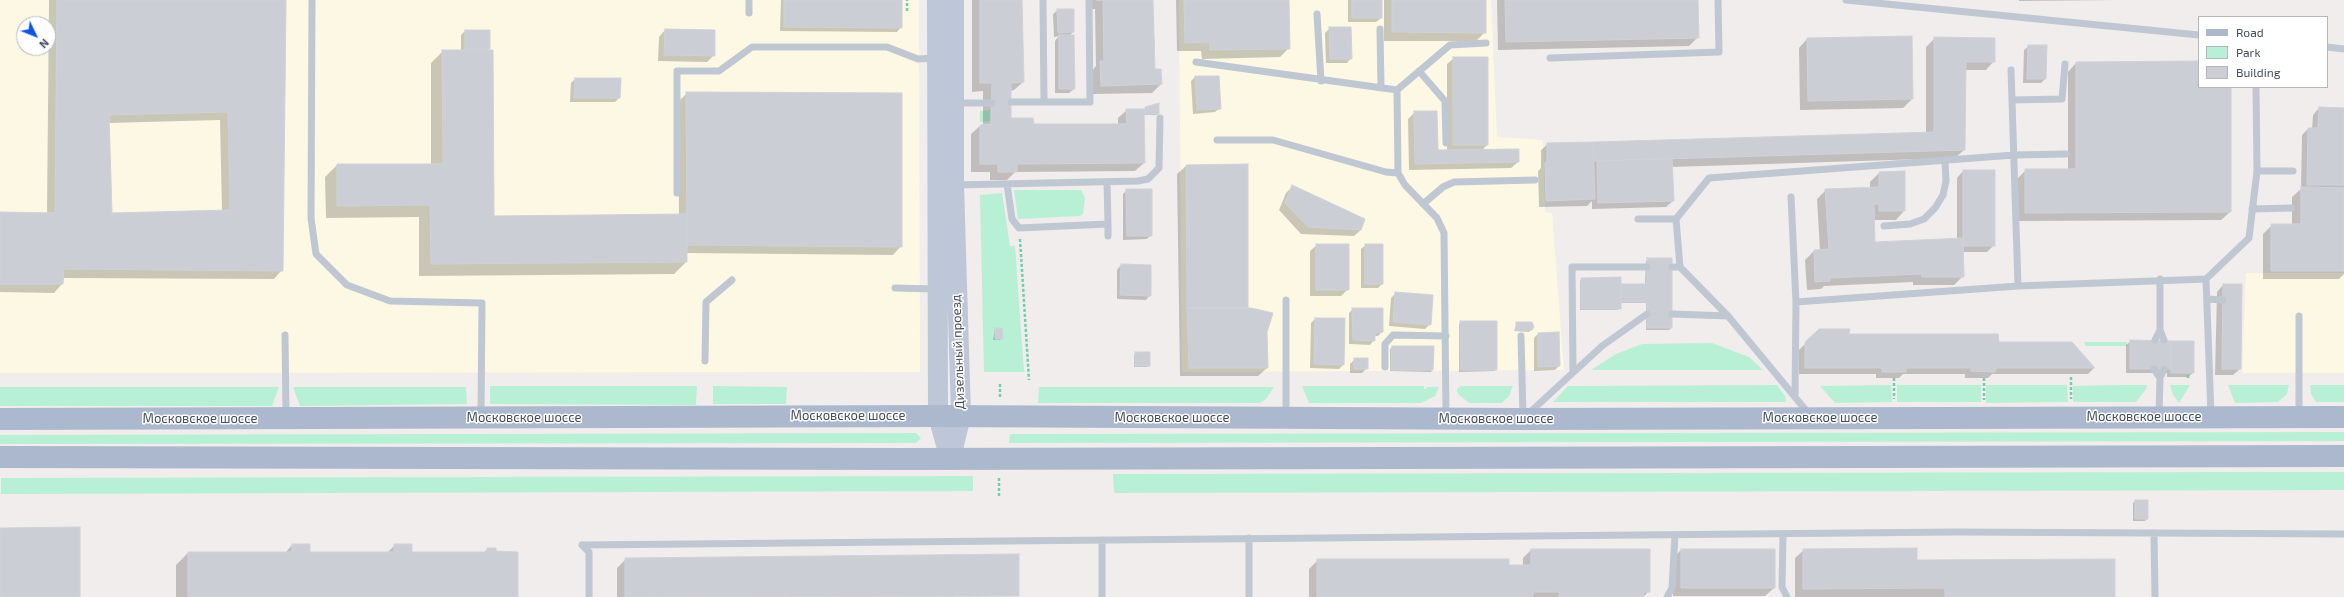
<!DOCTYPE html>
<meta charset="utf-8">
<style>
body{margin:0}
#map{position:relative;width:2344px;height:597px;overflow:hidden;background:#f0edec;font-family:"Exo 2",sans-serif}
canvas{display:block}
.legend{position:absolute;left:2198px;top:16px;width:130px;height:72px;box-sizing:border-box;background:#fff;border:1px solid #b4b8bd;margin:0;padding:5px 7px;list-style:none;font-size:12px;color:#444d5b}
.legend li{display:flex;align-items:center;gap:8px;height:20px}
.legend b{width:20px;border:1px solid #b4b8bd}
.north{position:absolute;left:16px;top:16px;width:40px;height:40px;box-sizing:border-box;background:#fff;border:1px solid #b4b8bd;border-radius:50%;rotate:133deg;font-size:11px;font-weight:700;line-height:16px;text-align:center;color:#444d5b}
.north::after{content:'';display:block;margin:auto;width:14px;height:18px;background:#1153e5;clip-path:polygon(50% 0,100% 100%,50% 72%,0 100%)}
</style>
<div id="map">
<canvas width="2344" height="597"></canvas>
<ul class="legend">
<li><b style="height:5px;background:#abb8cd"></b>Road</li>
<li><b style="height:11px;background:#b8f0d5"></b>Park</li>
<li><b style="height:11px;background:#cbced5"></b>Building</li>
</ul>
<div class="north">N</div>
</div>
<script>
const c = document.querySelector('canvas').getContext('2d');
c.lineJoin = 'round';
function paint(path, color) { c.fillStyle = color; c.fill(path, 'evenodd'); }
const shape = rows => new Path2D(rows.map(r => 'M' + r).join(''));
function trace(path, color, width, dash) { c.strokeStyle = color; c.lineWidth = width; c.lineCap = dash ? 'butt' : 'round'; c.setLineDash(dash || []); c.stroke(path); }
function label(font, color, halo, rows, align = 'center') {
  c.font = font + ' "Exo 2",sans-serif'; c.lineWidth = 3; c.setLineDash([]); c.textBaseline = 'middle'; c.strokeStyle = halo; c.fillStyle = color; for (const [text, x, y, turn = 0] of rows) {
    c.save(); c.translate(x, y); c.rotate((+turn || 0) * Math.PI / 180); c.textAlign = isNaN(turn) ? turn : align; if (halo) c.strokeText(text, 0, 0); c.fillText(text, 0, 0); c.restore();
  }
}
paint(shape([
 [0,0,919,0,920,372,0,373],
 [24,24,48,24,48,48,24,48],
 [1179,0,1491,0,1497,137,1543,140,1545,212,1552,213,1564,370,1182,372],
 [2246,273,2344,273,2344,373,2242,373]
]), '#fcf8e4');
paint(shape([
 [990,110,990,121,980,122,980,111],
 [1014,190,1081,190,1085,198,1083,214,1080,216,1018,219],
 [1002,193,1010,246,1015,246,1024,372,984,372,980,195],
 [2084,342,2127,342,2127,346,2086,346],
 [1712,343,1749,357,1763,370,1591,370,1616,354,1642,344],
 [1777,385,1785,396,1786,402,1553,402,1568,386],
 [1891,385,1892,402,1835,403,1820,386],
 [1897,385,1981,385,1981,402,1897,402],
 [1986,385,2067,385,2068,402,1986,403],
 [2117,385,2147,385,2146,389,2136,402,2073,402,2073,386],
 [2170,385,2190,385,2179,403,2173,395],
 [2228,385,2289,385,2287,394,2278,402,2235,403],
 [2310,385,2344,385,2344,402,2316,402,2311,394],
 [490,386,697,386,696,405,490,404],
 [713,386,787,387,786,404,713,404],
 [1302,386,1424,386,1424,389,1426,389,1427,387,1439,387,1435,396,1421,403,1309,403],
 [1461,386,1513,386,1509,396,1502,403,1469,403,1458,394,1457,389],
 [0,387,279,387,272,406,0,406],
 [293,387,466,387,467,404,300,406],
 [1039,387,1274,387,1266,399,1260,403,1038,403],
 [2344,432,2344,441,1009,443,1010,434],
 [916,433,921,438,916,443,0,444,0,435],
 [2246,472,2344,472,2344,490,1114,493,1113,474],
 [973,476,973,491,1,494,1,478]
]), '#b8f0d5');
paint(shape([
 [49,0,285,0,282,270,274,279,63,278,62,284,54,293,0,292,0,213,47,214],
 [220,120,222,211,111,214,108,123],
 [781,0,901,0,901,27,897,32,780,31],
 [972,0,1021,0,1023,82,1014,90,1010,91,1010,119,1033,125,1118,125,1118,118,1127,110,1143,110,1146,108,1158,113,1157,115,1143,115,1144,163,1135,171,1015,172,1007,180,990,180,990,172,971,172,971,134,980,126,983,125,983,91,972,92],
 [1088,0,1152,0,1154,70,1161,84,1152,93,1092,94,1092,71,1096,66,1095,9,1088,9],
 [1176,0,1288,0,1289,48,1280,57,1202,59,1201,51,1177,51],
 [1348,0,1381,0,1381,18,1376,22,1348,22],
 [1384,0,1485,0,1485,32,1476,41,1384,41],
 [1497,0,1697,0,1698,37,1689,46,1498,50],
 [2019,0,2119,0,2019,1],
 [1058,10,1073,32,1069,36,1074,89,1069,93,1055,93,1055,41,1059,36,1054,37,1053,14],
 [1330,28,1351,58,1347,63,1326,63,1325,33],
 [665,30,714,55,707,62,658,61,659,37],
 [465,31,489,49,487,51,493,217,679,215,678,102,687,93,901,246,893,255,686,253,686,262,674,274,419,276,419,217,326,218,325,177,337,165,431,165,431,63,443,51,461,51,461,35],
 [1935,38,1994,61,1986,70,1964,70,1964,150,1955,158,1672,167,1673,201,1666,207,1592,209,1592,201,1587,206,1539,207,1538,171,1541,168,1541,150,1548,144,1926,134,1926,47],
 [1807,39,1912,99,1903,108,1800,110,1799,48],
 [2029,46,2045,79,2041,83,2023,83,2024,50],
 [1454,58,1487,145,1482,150,1518,162,1511,168,1409,170,1408,119,1415,112,1437,151,1447,151,1447,64],
 [2199,62,2199,87,2230,87,2230,212,2221,220,2017,221,2017,179,2026,170,2068,170,2068,72,2076,63],
 [1195,77,1220,108,1215,112,1193,114,1191,81],
 [575,79,619,98,615,102,570,102,571,83],
 [2319,108,2344,109,2344,274,2339,279,2263,279,2263,234,2272,225,2292,225,2292,197,2301,189,2302,135,2308,129,2312,129,2313,115],
 [1186,166,1247,308,1267,368,1258,376,1180,376,1177,174],
 [1963,171,1994,245,1987,252,1962,252,1963,276,1954,285,1913,285,1913,282,1824,286,1821,289,1807,290,1805,260,1814,251,1820,251,1817,199,1826,190,1870,188,1870,182,1879,173,1904,211,1896,220,1874,220,1874,243,1957,239,1957,178],
 [1293,186,1361,230,1354,236,1301,234,1279,210,1286,193],
 [1127,190,1151,235,1147,239,1123,240,1123,194],
 [1317,245,1348,289,1341,296,1310,296,1310,251],
 [1366,245,1382,284,1378,288,1361,288,1361,249],
 [1648,259,1671,328,1669,330,1646,330,1646,303,1620,303,1618,310,1580,310,1580,281,1582,279,1620,285,1645,285,1646,261],
 [1121,265,1150,295,1146,300,1117,299,1117,270],
 [2223,285,2240,369,2233,375,2215,375,2217,292],
 [1395,294,1430,324,1425,329,1389,326,1391,298],
 [1353,309,1382,332,1378,336,1374,336,1374,340,1370,345,1349,344,1349,313],
 [1315,319,1344,364,1339,369,1310,368,1311,323],
 [1461,322,1496,369,1494,371,1459,372,1459,324],
 [1517,323,1531,330,1529,332,1514,331],
 [995,329,1002,338,1000,340,993,340],
 [1819,330,1848,335,1998,343,2071,343,2094,368,2088,374,1992,374,1988,378,1965,378,1965,374,1903,374,1899,378,1876,378,1876,374,1799,374,1799,350],
 [1538,334,1559,366,1555,370,1534,371,1534,338],
 [2131,341,2193,373,2188,377,2167,377,2167,373,2126,373,2126,345],
 [1392,347,1432,370,1431,372,1390,371,1390,349],
 [1136,353,1149,365,1147,367,1134,367,1134,355],
 [1355,359,1367,368,1362,373,1350,373,1350,364],
 [2135,501,2147,501,2147,519,2145,521,2133,521,2133,503],
 [292,545,309,553,387,553,395,545,411,553,484,553,487,549,517,597,176,597,176,565,188,553,285,553],
 [1531,550,1649,591,1643,597,1309,597,1309,569,1318,560,1523,566,1523,558],
 [1681,550,1774,588,1765,596,1673,596,1673,558],
 [1804,550,1916,561,2114,597,1795,597,1795,558],
 [626,559,1018,596,617,597,617,568]
]), '#0003');
const building = shape([
 [57,0,286,0,283,271,64,269,63,284,0,284,0,212,55,213,57,0],
 [228,112,230,210,112,213,109,115,228,112],
 [784,0,902,0,902,28,784,27,784,0],
 [980,0,1022,0,1024,82,1011,83,1011,118,1033,118,1034,124,1127,124,1126,109,1144,109,1145,163,1017,164,1017,172,998,172,998,164,980,164,980,125,991,124,992,83,980,83,980,0],
 [1096,0,1153,0,1155,69,1161,69,1162,84,1101,86,1100,61,1104,61,1103,0,1096,0],
 [1184,0,1289,0,1290,49,1210,50,1210,42,1185,43,1184,0],
 [1352,0,1382,0,1382,18,1352,18,1352,0],
 [1392,0,1486,0,1486,33,1392,32,1392,0],
 [1505,0,1698,0,1699,38,1506,42,1505,0],
 [1057,9,1074,9,1074,32,1058,33,1057,9],
 [1329,27,1351,27,1352,59,1330,59,1329,27],
 [665,29,715,30,715,56,664,55,665,29],
 [465,30,490,30,490,49,465,49,465,30],
 [1059,35,1074,35,1075,89,1059,89,1059,35],
 [1912,36,1913,99,1808,101,1807,38,1912,36],
 [1934,37,1995,38,1995,62,1966,62,1965,150,1594,161,1593,142,1934,132,1934,37],
 [2028,45,2047,45,2046,79,2027,79,2028,45],
 [442,50,493,50,494,216,687,214,687,262,431,264,430,205,337,206,337,164,443,164,442,50],
 [1453,57,1488,57,1488,145,1453,145,1453,57],
 [2199,61,2199,87,2231,87,2231,212,2025,213,2025,169,2076,169,2076,62,2199,61],
 [1195,76,1219,76,1221,109,1197,110,1195,76],
 [575,78,621,78,620,98,574,98,575,78],
 [686,92,902,93,902,247,687,245,686,92],
 [1159,103,1159,114,1145,114,1145,107,1159,103],
 [2319,107,2344,108,2344,185,2307,185,2308,128,2318,128,2319,107],
 [1414,111,1437,111,1438,150,1519,149,1519,162,1415,164,1414,111],
 [1593,142,1595,199,1546,201,1545,163,1547,161,1547,143,1593,142],
 [1672,158,1674,201,1598,203,1597,161,1672,158],
 [1248,164,1248,308,1187,308,1186,165,1248,164],
 [1963,170,1995,170,1995,246,1963,246,1963,170],
 [1905,171,1905,211,1879,211,1879,204,1874,204,1875,242,1963,238,1964,277,1922,277,1921,274,1830,278,1830,281,1815,282,1814,250,1829,249,1825,189,1879,187,1879,172,1905,171],
 [1292,185,1365,219,1361,230,1308,227,1285,203,1292,185],
 [2301,187,2344,188,2344,271,2271,271,2271,224,2301,224,2301,187],
 [1126,189,1152,189,1152,236,1127,236,1126,189],
 [1316,244,1349,244,1349,290,1316,290,1316,244],
 [1365,244,1383,244,1383,284,1365,284,1365,244],
 [1647,258,1672,258,1672,328,1647,328,1647,302,1621,302,1621,284,1647,284,1647,258],
 [1121,264,1151,265,1151,296,1120,295,1121,264],
 [1621,277,1621,309,1581,309,1581,278,1621,277],
 [2223,284,2242,284,2241,369,2222,369,2223,284],
 [1395,292,1433,295,1431,325,1393,322,1395,292],
 [1187,308,1251,308,1273,313,1267,332,1268,368,1189,368,1187,308],
 [1352,308,1383,308,1383,332,1375,333,1375,341,1353,340,1352,308],
 [1315,318,1345,318,1344,365,1314,364,1315,318],
 [1460,321,1497,321,1497,370,1461,370,1460,321],
 [1516,322,1532,322,1534,327,1532,330,1521,331,1516,330,1516,322],
 [995,328,1002,328,1003,339,995,339,995,328],
 [1819,329,1850,329,1849,334,1998,334,1999,342,2072,342,2095,368,1996,368,1995,372,1971,371,1971,368,1906,368,1906,372,1882,372,1882,368,1805,368,1805,342,1819,329],
 [1559,332,1560,366,1538,367,1538,333,1559,332],
 [2130,340,2171,341,2171,369,2130,369,2130,340],
 [2171,341,2194,341,2194,373,2171,373,2171,341],
 [1392,346,1434,346,1433,370,1391,370,1392,346],
 [1135,352,1150,352,1150,366,1135,366,1135,352],
 [1354,358,1368,358,1368,369,1354,369,1354,358],
 [2135,500,2148,500,2148,519,2135,519,2135,500],
 [80,527,80,597,0,597,0,528,80,527],
 [292,544,310,544,310,552,394,552,394,544,412,544,412,552,487,552,487,548,496,548,496,551,518,552,518,597,188,597,188,552,292,552,292,544],
 [1917,548,1917,560,2115,559,2115,597,1945,597,1945,588,1803,589,1803,549,1917,548],
 [1531,549,1650,549,1650,592,1643,592,1643,597,1559,597,1559,592,1533,592,1533,597,1317,597,1317,559,1509,559,1509,565,1531,565,1531,549],
 [1681,549,1775,549,1775,588,1681,588,1681,549],
 [1019,554,1019,596,625,597,625,558,1019,554]
]);
paint(building, '#cbced5');
trace(building, '#d0d2d9', 1);
trace(shape([
 [907,11,907,0],
 [1020,239,1029,380],
 [2071,377,2071,399],
 [1894,378,1894,399],
 [1984,378,1984,400],
 [2188,378,2188,373],
 [1000,397,1000,382],
 [999,496,999,478]
]), '#6fcfac', 2.5, [3, 2]);
trace(shape([
 [312,0,311,218,316,254,347,285,390,301,482,303,481,416],
 [1043,0,1044,102],
 [1846,0,2199,35],
 [749,13,749,0],
 [1317,14,1321,81],
 [1380,29,1381,88],
 [2327,47,2344,49],
 [1550,58,1719,52,1718,0],
 [1196,62,1397,90],
 [2011,70,2018,286],
 [1419,71,1445,101,1446,143],
 [2012,100,2062,99,2065,64],
 [1011,102,1090,102,1089,0],
 [956,103,992,103],
 [1217,140,1273,140,1386,172,1398,173],
 [2257,171,2293,171],
 [1007,184,1012,219,1019,228,1108,224,1107,182],
 [954,185,1138,181,1148,179,1159,168,1160,118],
 [677,193,677,71,719,71,752,47,887,47,918,59,936,58],
 [1791,197,1796,302,1795,397],
 [1423,204,1443,187,1454,182,1535,180],
 [2252,209,2291,208],
 [1638,219,1676,219,1680,267],
 [1676,219,1709,178,2014,155,2066,154],
 [1108,224,1108,236],
 [1884,226,1910,224,1924,219,1935,208,1943,195,1946,181,1945,161],
 [1672,267,1680,267,1728,316],
 [2160,279,2160,330,2164,340],
 [2206,279,2211,415],
 [895,288,936,289],
 [2207,299,2223,300],
 [1796,302,2018,286,2206,279,2249,238,2257,171,2256,87],
 [1672,314,1728,316,1809,414],
 [285,335,286,415],
 [1521,336,1523,417],
 [2155,340,2160,330],
 [705,361,706,302,732,280],
 [1385,367,1385,344,1393,335,1446,336],
 [2154,369,2160,378],
 [1573,371,1572,267,1647,267],
 [1528,414,1602,346,1647,314],
 [2299,415,2299,316],
 [1286,416,1286,300],
 [1446,416,1444,233,1437,218,1405,185,1398,173,1397,90,1450,45,1486,43],
 [2159,416,2160,378,2164,369],
 [2154,533,2155,597],
 [1783,534,1782,587,1787,597],
 [1249,538,1249,597],
 [582,545,1955,532,2344,534],
 [582,545,589,552,589,597],
 [1102,597,1102,540],
 [1667,597,1672,588,1675,535]
]), '#bfc7d3', 7);
trace(shape([
 [937,0,938,416,950,459],
 [951,457,961,416,954,185,954,0]
]), '#bec7d7', 20);
trace(shape([
 [0,419,938,416,1523,419,2344,417],
 [0,457,907,459,2344,456]
]), '#abb8cd', 22);
label('13px', '#444d5b', '#fff', [
 ["Дизельный проезд",958,352,-92],
 ["Московское шоссе",848,416],
 ["Московское шоссе",2144,417],
 ["Московское шоссе",524,418],
 ["Московское шоссе",1172,418],
 ["Московское шоссе",1820,418],
 ["Московское шоссе",200,419],
 ["Московское шоссе",1496,419]
]);
</script>
